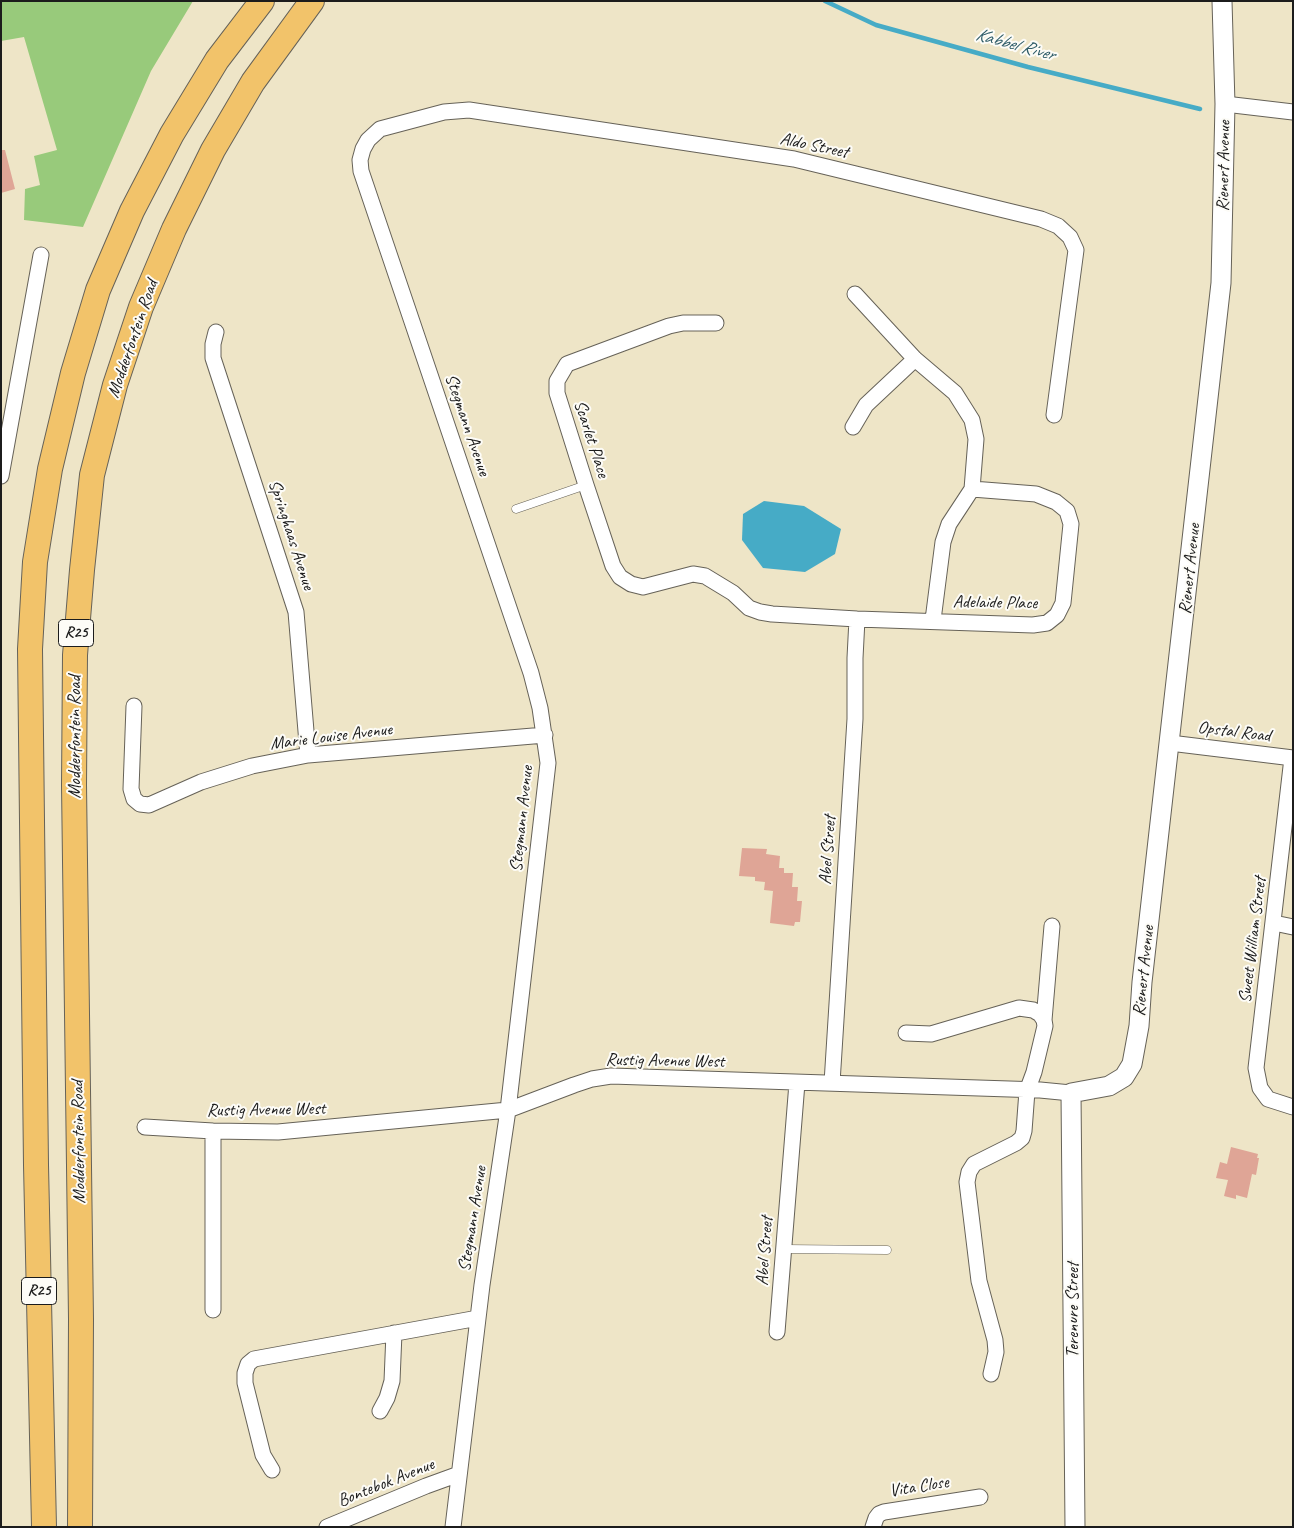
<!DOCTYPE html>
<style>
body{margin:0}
#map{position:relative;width:1294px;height:1528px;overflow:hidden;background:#eee5c7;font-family:Caveat,sans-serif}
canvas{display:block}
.frame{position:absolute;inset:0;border:2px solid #1c1c1c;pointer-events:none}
</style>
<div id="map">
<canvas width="1294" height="1528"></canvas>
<div class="frame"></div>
</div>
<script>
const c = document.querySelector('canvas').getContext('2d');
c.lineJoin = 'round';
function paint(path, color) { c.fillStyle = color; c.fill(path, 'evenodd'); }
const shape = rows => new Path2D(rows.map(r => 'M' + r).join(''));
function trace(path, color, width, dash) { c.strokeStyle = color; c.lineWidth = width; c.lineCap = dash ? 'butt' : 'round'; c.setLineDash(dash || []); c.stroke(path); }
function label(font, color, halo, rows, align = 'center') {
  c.font = font + ' Caveat,sans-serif'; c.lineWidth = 4; c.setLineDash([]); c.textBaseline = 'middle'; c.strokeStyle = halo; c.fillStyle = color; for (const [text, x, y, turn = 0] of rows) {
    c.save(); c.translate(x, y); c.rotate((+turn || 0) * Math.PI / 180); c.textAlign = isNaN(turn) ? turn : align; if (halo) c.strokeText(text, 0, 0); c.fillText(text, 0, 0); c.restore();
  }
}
paint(shape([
 [1,1,193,1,151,71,83,227,24,220,25,189,40,185,34,156,57,150,24,37,1,41]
]), '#98ca7b');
paint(shape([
 [764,501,804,506,841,529,835,554,805,572,763,568,742,540,743,514]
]), '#46abc6');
trace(shape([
 [825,1,876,25,1028,67,1200,109]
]), '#46abc6', 4.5);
paint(shape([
 [1,150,5,150,15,189,1,193],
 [742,848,767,849,766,854,780,856,779,868,784,868,784,873,793,873,792,887,798,887,797,901,802,901,800,922,795,922,794,926,770,923,773,891,764,890,765,882,755,881,755,877,739,876],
 [1231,1147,1258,1154,1257,1158,1259,1158,1256,1175,1252,1174,1247,1198,1236,1195,1236,1199,1224,1196,1228,1180,1216,1178,1220,1162,1227,1164]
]), '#dfa596');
const service = shape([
 [516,509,586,485],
 [784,1249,887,1250]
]);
const minor = shape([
 [1225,104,1293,112],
 [855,294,915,359,955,393,972,420,976,439,972,489],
 [716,323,683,323,669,326,567,364,557,381,557,393,586,485,613,566,620,577,631,584,643,587,693,574,705,576,733,593,749,608,760,612,772,614,857,619,1033,625,1047,623,1057,615,1063,603,1071,524,1067,511,1056,502,1036,494,972,489,949,524,943,542,933,620],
 [216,332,213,344,213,358,296,612,308,755],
 [853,427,866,405,915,359],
 [1,476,41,255],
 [134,706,131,789,134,799,140,804,149,805,201,782,252,766,308,755,545,735],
 [1170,743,1293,758],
 [1292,758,1256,1068,1260,1088,1268,1099,1293,1107],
 [1274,923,1293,927],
 [1044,1020,1052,926],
 [906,1033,931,1034,1019,1008,1033,1010,1040,1014,1044,1020,1045,1026,1034,1072,1027,1091,1024,1131,1022,1138,1016,1143,974,1164,969,1172,967,1182,979,1281,995,1340,996,1352,991,1374],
 [832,1083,855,719,855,658,857,619],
 [145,1127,213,1131,278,1132,508,1110,574,1085,592,1079,611,1076,1040,1090,1071,1093],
 [213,1131,213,1310],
 [777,1332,797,1083],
 [380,1411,387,1398,392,1381,394,1333],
 [272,1470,263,1455,245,1383,245,1373,248,1364,254,1359,478,1318],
 [327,1527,426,1486,459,1474],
 [453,1527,482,1285,508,1110,548,763,540,708,531,673,361,171,360,160,363,149,368,140,380,129,444,112,469,110,794,159,1041,219,1058,226,1070,237,1076,250,1054,415],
 [873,1527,876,1518,879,1514,884,1512,980,1497]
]);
const tertiary = shape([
 [1075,1527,1071,1093,1109,1086,1124,1077,1132,1064,1139,1026,1142,982,1221,283,1225,104,1222,1]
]);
const primary = shape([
 [44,1527,36,1165,30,649,35,562,50,469,73,373,98,290,132,211,172,134,217,60,262,1],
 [80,1527,81,1319,74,785,75,655,82,570,92,475,115,385,141,307,174,229,213,150,253,82,312,1]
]);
trace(service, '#666258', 9);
trace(minor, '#666258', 17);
trace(tertiary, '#666258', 21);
trace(primary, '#666258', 26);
trace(service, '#fff', 8);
trace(minor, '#fff', 15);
trace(tertiary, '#fff', 19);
trace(primary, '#f2c36a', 24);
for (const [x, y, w] of [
 [76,633,35],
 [39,1291,35]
]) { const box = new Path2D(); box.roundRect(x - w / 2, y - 13.5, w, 27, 4); c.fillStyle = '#fdfcf7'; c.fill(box); trace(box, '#1c1c1c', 1); }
label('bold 16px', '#1c1c1c', null, [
 ["R25",76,633],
 ["R25",39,1291]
]);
label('18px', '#1c1c1c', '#fdfcf7', [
 ["Aldo Street",814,146,12],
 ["Rienert Avenue",1224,166,-89],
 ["Modderfontein Road",133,339,-71],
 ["Stegmann Avenue",467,425,71],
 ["Scarlet Place",591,439,72],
 ["Springhaas Avenue",291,535,72],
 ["Rienert Avenue",1190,569,-84],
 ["Adelaide Place",995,603,1],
 ["Opstal Road",1234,732,7],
 ["Modderfontein Road",75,737,-90],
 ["Marie Louise Avenue",331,737,-7],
 ["Stegmann Avenue",522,819,-84],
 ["Abel Street",828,850,-86],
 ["Sweet William Street",1253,940,-83],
 ["Rienert Avenue",1144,971,-84],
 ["Rustig Avenue West",665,1061,1],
 ["Rustig Avenue West",266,1110,-1],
 ["Modderfontein Road",79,1142,-91],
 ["Stegmann Avenue",473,1219,-81],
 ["Abel Street",765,1251,-86],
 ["Terenure Street",1073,1310,-90],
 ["Bontebok Avenue",386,1483,-22],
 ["Vita Close",919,1487,-9]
]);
label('italic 19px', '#2f5c68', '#fdfcf7', [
 ["Kabbel River",1015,45,15]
]);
</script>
